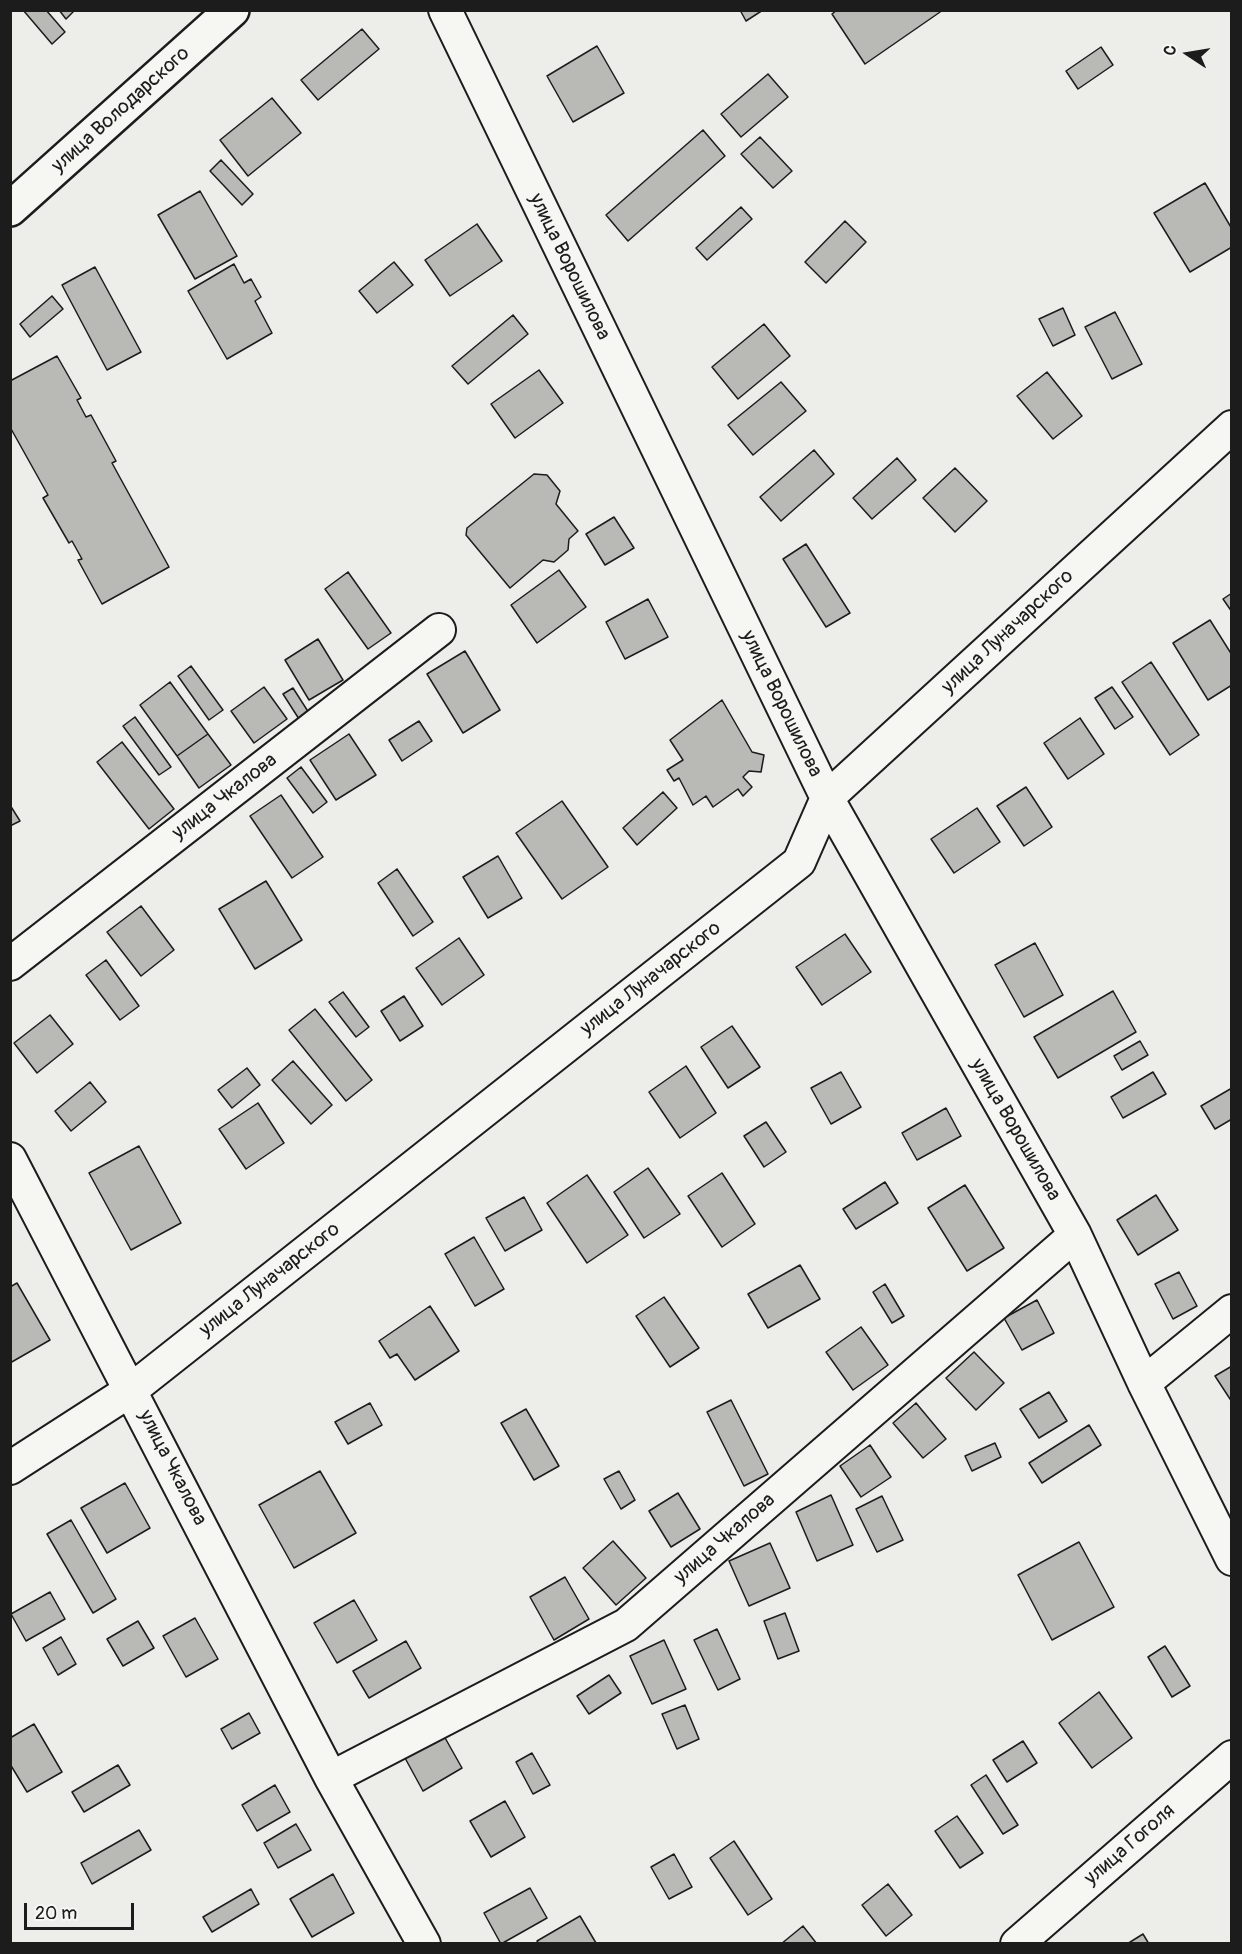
<!DOCTYPE html>
<meta charset="utf-8">
<style>
body{margin:0}
#map{position:relative;width:1242px;height:1954px;overflow:hidden;background:#edede9;font-family:Pangolin,sans-serif}
canvas{display:block}
.frame{position:absolute;inset:0;border:12px solid #1c1c1c;pointer-events:none}
.north{position:absolute;left:1158px;top:24px;width:60px;height:60px;-webkit-text-stroke:4px #f6f6f2;paint-order:stroke;rotate:282deg;font-size:16px;font-weight:700;line-height:24px;text-align:center;color:#1c1c1c}
.north::after{content:'';display:block;margin:auto;width:21px;height:27px;background:#1c1c1c;clip-path:polygon(50% 0,100% 100%,50% 72%,0 100%)}
.scale{position:absolute;left:24px;top:1903px;width:110px;height:27px;box-sizing:border-box;border:3px solid #1c1c1c;border-top:0;padding-left:8px;font-size:18px;line-height:21px;white-space:nowrap;color:#1c1c1c;-webkit-text-stroke:4px #f6f6f2;paint-order:stroke}
</style>
<div id="map">
<canvas width="1242" height="1954"></canvas>
<div class="frame"></div>
<div class="north">С</div>
<div class="scale">20 m</div>
</div>
<script>
const c = document.querySelector('canvas').getContext('2d');
c.lineJoin = 'round';
function paint(path, color) { c.fillStyle = color; c.fill(path, 'evenodd'); }
const shape = rows => new Path2D(rows.map(r => 'M' + r).join(''));
function trace(path, color, width, dash) { c.strokeStyle = color; c.lineWidth = width; c.lineCap = dash ? 'butt' : 'round'; c.setLineDash(dash || []); c.stroke(path); }
function label(font, color, halo, rows, align = 'center') {
  c.font = font + ' Pangolin,sans-serif'; c.lineWidth = 6; c.setLineDash([]); c.textBaseline = 'middle'; c.strokeStyle = halo; c.fillStyle = color; for (const [text, x, y, turn = 0] of rows) {
    c.save(); c.translate(x, y); c.rotate((+turn || 0) * Math.PI / 180); c.textAlign = isNaN(turn) ? turn : align; if (halo) c.strokeText(text, 0, 0); c.fillText(text, 0, 0); c.restore();
  }
}
const building = shape([
 [23,10,46,10,65,32,52,44,23,10],
 [59,10,75,10,66,19,59,10],
 [740,10,763,10,746,21,740,10],
 [837,10,943,10,865,64,832,14,837,10],
 [362,29,379,49,318,100,301,80,362,29],
 [597,46,624,93,573,122,547,76,597,46],
 [1101,47,1113,65,1078,89,1066,71,1101,47],
 [768,74,788,97,741,137,721,114,768,74],
 [272,98,301,133,248,176,220,140,272,98],
 [703,130,725,156,628,241,606,215,703,130],
 [760,137,792,171,773,188,741,154,760,137],
 [221,160,253,194,242,205,210,171,221,160],
 [1205,183,1232,229,1232,247,1190,272,1154,213,1205,183],
 [200,191,237,256,195,279,158,215,200,191],
 [741,207,752,219,707,260,696,248,741,207],
 [845,221,866,242,826,283,805,262,845,221],
 [477,224,502,261,450,296,425,260,477,224],
 [394,262,413,285,377,313,359,291,394,262],
 [234,264,244,283,251,279,261,297,255,301,272,333,227,359,188,291,234,264],
 [95,267,141,352,107,370,62,285,95,267],
 [52,296,63,309,30,337,20,324,52,296],
 [1063,308,1075,335,1053,346,1039,319,1063,308],
 [1115,312,1142,364,1112,379,1085,327,1115,312],
 [513,315,528,334,468,384,452,366,513,315],
 [764,324,790,356,738,399,712,367,764,324],
 [57,356,81,398,77,400,86,417,91,415,116,461,112,463,169,567,102,604,78,560,82,559,72,541,69,543,43,498,48,495,10,427,10,381,57,356],
 [539,370,563,403,515,438,491,404,539,370],
 [1047,372,1082,416,1053,439,1017,396,1047,372],
 [781,382,806,411,753,455,728,425,781,382],
 [814,450,834,474,781,521,760,497,814,450],
 [897,458,916,480,872,519,853,498,897,458],
 [955,468,987,501,955,532,923,498,955,468],
 [534,474,547,475,560,491,556,504,578,531,569,539,568,550,554,562,543,560,510,588,466,535,467,528,534,474],
 [614,517,634,548,605,565,586,534,614,517],
 [806,544,850,613,826,627,783,559,806,544],
 [559,570,586,607,537,643,511,605,559,570],
 [348,572,391,633,368,649,325,589,348,572],
 [1232,593,1232,612,1223,599,1232,593],
 [648,599,668,637,625,659,606,622,648,599],
 [1210,620,1232,655,1232,685,1208,700,1173,643,1210,620],
 [318,639,343,680,309,700,285,660,318,639],
 [465,651,500,710,463,733,427,674,465,651],
 [1151,662,1199,735,1170,755,1122,682,1151,662],
 [191,666,223,710,209,720,178,676,191,666],
 [170,682,208,734,177,756,140,705,170,682],
 [264,687,287,719,254,743,231,711,264,687],
 [1112,687,1133,717,1115,729,1095,698,1112,687],
 [293,688,309,713,299,719,283,694,293,688],
 [722,700,752,752,764,755,761,772,749,771,743,777,752,787,743,796,738,789,713,807,706,796,693,805,679,778,674,781,667,770,683,760,670,740,722,700],
 [135,717,171,767,159,775,123,726,135,717],
 [1080,718,1104,754,1068,779,1044,743,1080,718],
 [419,721,432,741,402,761,389,740,419,721],
 [208,734,231,765,199,788,177,756,208,734],
 [349,734,376,775,336,800,310,760,349,734],
 [122,742,174,809,149,829,97,762,122,742],
 [301,767,327,802,313,813,287,778,301,767],
 [1026,787,1052,827,1024,846,997,806,1026,787],
 [663,792,677,808,637,845,623,828,663,792],
 [281,795,323,857,292,878,250,816,281,795],
 [562,801,608,867,562,899,516,833,562,801],
 [10,805,20,821,10,826,10,805],
 [977,808,1000,842,954,873,931,839,977,808],
 [498,856,522,898,488,918,463,877,498,856],
 [397,869,433,922,413,936,378,883,397,869],
 [266,881,302,940,255,969,219,909,266,881],
 [141,906,174,950,141,976,107,932,141,906],
 [845,934,871,972,822,1005,796,967,845,934],
 [459,938,484,975,442,1005,416,968,459,938],
 [1035,943,1063,995,1024,1017,995,965,1035,943],
 [106,960,139,1006,120,1020,86,975,106,960],
 [1113,991,1136,1032,1058,1078,1034,1037,1113,991],
 [343,992,369,1027,356,1037,329,1002,343,992],
 [404,996,423,1026,400,1041,381,1011,404,996],
 [315,1009,372,1080,346,1101,289,1030,315,1009],
 [50,1015,73,1044,37,1073,14,1043,50,1015],
 [732,1026,760,1067,728,1088,701,1047,732,1026],
 [1140,1041,1148,1055,1122,1070,1114,1056,1140,1041],
 [293,1061,332,1105,311,1124,272,1080,293,1061],
 [686,1066,716,1113,680,1138,649,1092,686,1066],
 [247,1068,260,1085,232,1108,218,1090,247,1068],
 [841,1072,861,1107,831,1124,811,1088,841,1072],
 [1153,1072,1166,1094,1123,1118,1111,1097,1153,1072],
 [90,1082,106,1102,71,1131,55,1111,90,1082],
 [1232,1088,1232,1119,1215,1129,1201,1106,1232,1088],
 [258,1103,284,1143,246,1169,219,1129,258,1103],
 [946,1108,961,1136,917,1160,902,1133,946,1108],
 [766,1122,786,1152,764,1167,744,1136,766,1122],
 [139,1146,181,1223,131,1250,89,1173,139,1146],
 [648,1168,680,1214,644,1238,614,1192,648,1168],
 [722,1173,755,1224,722,1247,688,1196,722,1173],
 [587,1175,628,1235,587,1263,547,1203,587,1175],
 [885,1182,898,1203,856,1229,843,1209,885,1182],
 [965,1185,1004,1248,967,1271,928,1208,965,1185],
 [1156,1195,1178,1230,1138,1255,1117,1220,1156,1195],
 [524,1197,542,1230,505,1251,486,1218,524,1197],
 [474,1237,504,1289,475,1306,445,1254,474,1237],
 [800,1265,820,1299,768,1328,748,1294,800,1265],
 [1179,1272,1197,1306,1173,1319,1155,1284,1179,1272],
 [17,1283,50,1340,10,1363,10,1287,17,1283],
 [885,1284,904,1316,892,1323,873,1292,885,1284],
 [664,1297,699,1348,670,1367,636,1316,664,1297],
 [1037,1300,1054,1333,1022,1350,1004,1318,1037,1300],
 [430,1306,459,1351,415,1380,397,1354,390,1358,379,1341,430,1306],
 [861,1327,888,1365,853,1390,826,1352,861,1327],
 [974,1352,1004,1383,976,1410,946,1378,974,1352],
 [1232,1366,1232,1402,1215,1376,1232,1366],
 [1049,1392,1067,1421,1039,1438,1020,1409,1049,1392],
 [731,1400,768,1474,744,1486,707,1412,731,1400],
 [370,1403,382,1425,348,1444,335,1422,370,1403],
 [916,1403,946,1439,923,1458,893,1423,916,1403],
 [526,1409,559,1466,534,1480,501,1423,526,1409],
 [1089,1425,1101,1445,1042,1483,1029,1463,1089,1425],
 [995,1443,1001,1457,972,1471,965,1456,995,1443],
 [870,1445,891,1477,861,1497,840,1466,870,1445],
 [320,1471,356,1533,294,1568,259,1505,320,1471],
 [619,1471,635,1500,621,1509,604,1479,619,1471],
 [125,1483,150,1528,107,1553,81,1508,125,1483],
 [678,1493,700,1529,671,1547,649,1511,678,1493],
 [831,1495,853,1545,817,1561,796,1512,831,1495],
 [882,1496,903,1540,877,1552,856,1509,882,1496],
 [71,1520,116,1599,93,1613,47,1534,71,1520],
 [613,1541,646,1578,616,1605,583,1568,613,1541],
 [1079,1542,1114,1607,1052,1640,1018,1575,1079,1542],
 [770,1543,790,1588,749,1606,729,1561,770,1543],
 [565,1577,589,1619,554,1640,530,1597,565,1577],
 [50,1592,65,1619,26,1641,11,1614,50,1592],
 [354,1600,377,1640,337,1663,314,1623,354,1600],
 [785,1613,799,1651,778,1659,764,1621,785,1613],
 [195,1618,218,1659,186,1677,163,1636,195,1618],
 [138,1621,154,1648,123,1666,107,1639,138,1621],
 [717,1629,740,1679,718,1690,694,1640,717,1629],
 [61,1637,76,1664,58,1675,43,1648,61,1637],
 [664,1640,686,1689,652,1704,630,1656,664,1640],
 [406,1641,421,1668,369,1698,353,1671,406,1641],
 [1165,1646,1190,1686,1172,1697,1148,1657,1165,1646],
 [609,1675,621,1693,589,1714,577,1696,609,1675],
 [1099,1692,1132,1738,1092,1768,1059,1723,1099,1692],
 [685,1705,699,1739,677,1749,662,1714,685,1705],
 [249,1713,260,1733,232,1749,221,1729,249,1713],
 [34,1724,62,1772,27,1792,10,1764,10,1738,34,1724],
 [444,1736,462,1768,423,1791,405,1758,444,1736],
 [1023,1741,1037,1763,1007,1782,993,1760,1023,1741],
 [532,1753,550,1785,533,1794,516,1762,532,1753],
 [118,1765,130,1785,84,1812,72,1792,118,1765],
 [986,1775,1018,1825,1003,1834,971,1785,986,1775],
 [275,1785,290,1812,257,1831,242,1805,275,1785],
 [505,1801,525,1837,491,1857,470,1821,505,1801],
 [957,1816,983,1853,960,1868,935,1831,957,1816],
 [296,1824,311,1850,278,1868,264,1843,296,1824],
 [139,1830,151,1850,92,1884,81,1863,139,1830],
 [734,1841,772,1899,748,1915,710,1858,734,1841],
 [674,1854,692,1887,669,1899,651,1867,674,1854],
 [333,1874,354,1913,312,1937,290,1899,333,1874],
 [888,1884,912,1915,886,1936,862,1905,888,1884],
 [530,1888,547,1918,501,1944,484,1913,530,1888],
 [251,1889,259,1904,212,1932,203,1917,251,1889],
 [580,1916,596,1943,539,1944,537,1941,580,1916],
 [803,1926,817,1944,781,1944,803,1926],
 [1143,1934,1149,1944,1127,1944,1143,1934]
]);
paint(building, '#b9b9b6');
trace(building, '#1c1c1c', 1.5);
const street = shape([
 [445,10,827,798,1075,1235,1144,1383,1232,1559],
 [10,964,439,630],
 [10,1159,331,1778,424,1944],
 [1144,1383,1232,1311],
 [10,1468,131,1390,799,862,827,798,1232,427],
 [331,1778,626,1625,1075,1235],
 [1017,1944,1232,1757]
]);
const primary = shape([
 [10,209,232,10]
]);
trace(street, '#1c1c1c', 36);
trace(primary, '#1c1c1c', 38);
trace(street, '#f6f6f2', 32);
trace(primary, '#f6f6f2', 33);
label('20px', '#1c1c1c', '#f6f6f2', [
 ["улица Володарского",121,110,-42],
 ["улица Ворошилова",569,267,64],
 ["улица Луначарского",1008,632,-43],
 ["улица Ворошилова",781,704,64],
 ["улица Чкалова",225,797,-38],
 ["улица Луначарского",651,979,-38],
 ["улица Ворошилова",1015,1130,60],
 ["улица Луначарского",270,1280,-38],
 ["улица Чкалова",172,1468,63],
 ["улица Чкалова",725,1539,-41],
 ["улица Гоголя",1130,1845,-41]
]);
</script>
